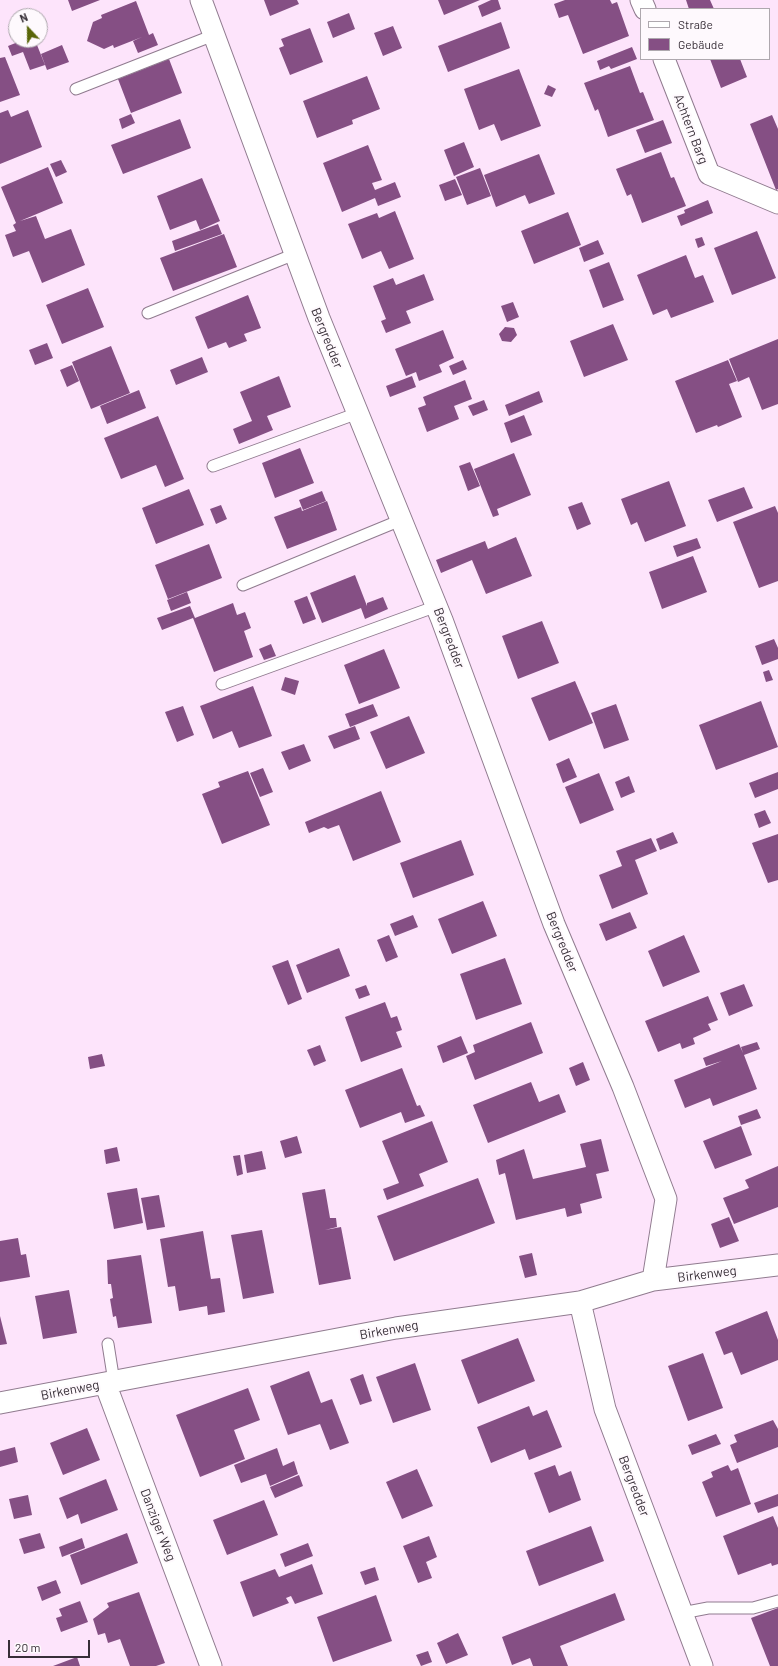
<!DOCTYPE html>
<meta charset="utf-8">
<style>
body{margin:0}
#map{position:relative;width:778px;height:1666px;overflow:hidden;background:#fde4fb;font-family:Barlow,sans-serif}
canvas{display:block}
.legend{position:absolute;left:640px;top:8px;width:130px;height:52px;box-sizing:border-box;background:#fef9fd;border:1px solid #aea8ae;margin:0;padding:5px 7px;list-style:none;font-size:12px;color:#372e37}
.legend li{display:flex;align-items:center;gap:8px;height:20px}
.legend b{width:20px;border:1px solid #aea8ae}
.north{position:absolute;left:8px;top:8px;width:40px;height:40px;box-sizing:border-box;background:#fef9fd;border:1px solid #aea8ae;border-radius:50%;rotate:338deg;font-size:11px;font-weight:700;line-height:16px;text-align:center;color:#372e37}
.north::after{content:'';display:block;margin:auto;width:14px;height:18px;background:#596508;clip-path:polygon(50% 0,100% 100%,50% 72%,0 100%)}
.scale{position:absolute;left:8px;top:1640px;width:82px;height:18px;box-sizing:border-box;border:2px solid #372e37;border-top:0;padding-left:5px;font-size:12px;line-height:14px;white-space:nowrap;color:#372e37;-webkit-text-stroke:3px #fef9fd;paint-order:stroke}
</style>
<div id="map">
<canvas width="778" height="1666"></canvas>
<ul class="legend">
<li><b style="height:5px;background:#fff"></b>Straße</li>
<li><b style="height:11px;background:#854f84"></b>Gebäude</li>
</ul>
<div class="north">N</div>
<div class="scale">20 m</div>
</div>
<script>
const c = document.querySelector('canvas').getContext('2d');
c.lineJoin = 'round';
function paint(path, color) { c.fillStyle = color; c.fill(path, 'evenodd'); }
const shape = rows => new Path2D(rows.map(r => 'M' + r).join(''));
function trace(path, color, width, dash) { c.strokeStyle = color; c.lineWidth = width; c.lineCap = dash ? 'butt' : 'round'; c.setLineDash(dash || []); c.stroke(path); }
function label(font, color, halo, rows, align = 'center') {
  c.font = font + ' Barlow,sans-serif'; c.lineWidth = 4; c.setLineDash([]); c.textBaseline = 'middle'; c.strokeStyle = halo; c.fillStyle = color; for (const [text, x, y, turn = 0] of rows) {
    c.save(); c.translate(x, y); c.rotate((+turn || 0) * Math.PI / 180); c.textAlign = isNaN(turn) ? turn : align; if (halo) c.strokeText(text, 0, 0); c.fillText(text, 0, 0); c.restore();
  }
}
paint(shape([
 [68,0,100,0,72,11],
 [264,0,297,0,299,4,270,16],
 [438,0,480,0,444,15],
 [491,0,498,0,501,9,482,17,478,6],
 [565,0,610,0,612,4,617,2,629,36,583,54,568,15,559,18,554,4],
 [686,0,710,0,714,9,689,9],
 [136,1,149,35,153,33,158,45,138,53,133,41,142,37,114,48,113,45,104,49,87,41,93,22,102,18,101,15],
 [349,13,355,29,333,38,327,22],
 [501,22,510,48,448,72,438,46],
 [393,26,402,48,383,56,374,33],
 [310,28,323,62,290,75,279,48,284,46,281,39],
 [23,40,35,40,45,65,30,70,23,52,12,56,8,46],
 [62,45,69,62,47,70,41,54],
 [632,47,637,59,611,69,609,66,600,70,597,61],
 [5,57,20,95,0,102,0,58],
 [169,59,182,93,131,113,118,79],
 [710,59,740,59,747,77,721,88],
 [630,66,640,93,643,92,654,120,608,137,598,109,595,111,584,83],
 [519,69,541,126,501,141,494,124,479,130,464,89],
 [367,76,380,109,352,120,353,124,317,138,303,101],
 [548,85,556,89,552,97,544,94],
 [8,110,11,117,28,110,42,147,0,164,0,113],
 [131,114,135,123,122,129,119,119],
 [772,115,778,129,778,189,776,190,750,124],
 [180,119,191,148,123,174,111,145],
 [663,120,672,143,645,153,636,130],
 [464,142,474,167,454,176,444,150],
 [368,145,382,180,372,183,375,190,395,182,401,197,378,206,375,198,342,212,323,163],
 [661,152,671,178,674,177,686,206,642,223,631,194,627,196,616,169],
 [539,154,555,194,529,204,525,195,496,207,484,175],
 [61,160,67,172,56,177,50,164],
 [48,167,63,203,20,221,36,216,45,239,71,229,85,265,42,283,29,251,13,257,5,235,16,231,13,225,16,223,1,187],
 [480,168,491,196,467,205,456,177],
 [202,178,220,221,200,230,196,220,170,230,157,196],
 [455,179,462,195,445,201,439,185],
 [708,200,713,213,681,226,677,216,685,213,684,210],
 [395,211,414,259,389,269,381,251,362,259,348,224,377,213,379,218],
 [568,212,581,245,534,264,521,231],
 [218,224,222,234,175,251,172,241],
 [757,231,776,278,732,295,714,248],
 [224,234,237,267,173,291,160,258],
 [702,237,705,245,698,248,695,239],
 [598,240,604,254,584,262,579,248],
 [686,255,695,278,703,275,714,302,671,318,667,309,653,315,637,275],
 [609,262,624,300,603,308,589,270],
 [424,274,434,300,406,311,411,323,386,333,381,321,386,319,373,286,393,278,396,285],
 [88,288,104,327,62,344,46,305],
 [248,295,261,328,244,334,247,341,229,348,226,342,208,349,195,317],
 [513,302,519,317,507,322,501,306],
 [613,324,628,360,584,377,570,341],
 [505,327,514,328,517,335,511,342,502,341,499,334],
 [443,330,454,358,439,365,442,372,419,381,416,372,406,376,395,349],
 [778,339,778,404,762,410,749,377,738,382,729,359],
 [47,343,53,358,35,365,29,350],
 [111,346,130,393,91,409,72,362],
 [202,357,208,372,176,385,170,370],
 [463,360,467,369,453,375,449,366],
 [728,360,737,381,729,384,742,417,718,427,717,425,696,433,675,381],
 [72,365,79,381,67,387,60,370],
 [279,376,291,407,267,416,273,430,239,444,233,429,252,421,240,392],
 [412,376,416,387,390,397,386,386],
 [465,380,472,399,454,406,459,419,427,432,418,408,426,405,423,397],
 [139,390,146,408,107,424,100,406],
 [539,391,543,402,509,416,505,405],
 [484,400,488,410,473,416,468,406],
 [524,415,532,435,511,443,504,423],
 [158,416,184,479,165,487,156,465,121,479,104,438],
 [300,448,314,483,275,498,262,463],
 [514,453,531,495,497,509,499,515,493,517,474,469],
 [470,462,480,486,468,491,459,466],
 [669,481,686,526,645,542,637,522,631,525,621,499],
 [744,487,753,508,717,522,708,500],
 [189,489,204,525,156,544,142,508],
 [322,491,326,501,303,510,299,500],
 [327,501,337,530,287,549,274,517,301,507,302,511],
 [582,502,591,524,577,530,568,507],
 [221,505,227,519,216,524,210,509],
 [775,506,778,513,778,581,759,588,733,522],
 [516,537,532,576,486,594,472,560,441,573,436,560,485,541,488,549],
 [697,538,701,548,677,557,673,546],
 [209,544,222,578,168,599,155,565],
 [693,556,707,592,662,609,649,572],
 [355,575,367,606,367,603,383,597,388,609,365,619,361,608,322,623,310,593],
 [187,592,191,603,171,611,167,600],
 [307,596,316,619,303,624,294,601],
 [233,603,237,615,245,612,251,628,244,631,253,657,214,672,193,618,162,630,157,618,190,606,195,618],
 [542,621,559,663,518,679,502,636],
 [774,639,778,648,778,659,762,665,755,646],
 [271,644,276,656,264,660,259,649],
 [384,649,400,688,359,704,344,665],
 [769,670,773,680,766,682,763,672],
 [285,677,299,681,295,695,281,690],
 [575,681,593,723,549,741,531,698],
 [253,686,272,736,239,748,232,731,213,739,200,706],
 [761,701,778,747,716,770,699,725],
 [373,704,378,716,350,727,345,714],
 [616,704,629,740,604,749,591,713],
 [183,706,194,735,177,742,165,712],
 [409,716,425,753,386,769,370,732],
 [355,726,360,739,334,749,328,736],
 [304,744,311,761,289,770,281,752],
 [569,758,577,777,563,783,556,764],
 [263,768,273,792,260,797,250,773],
 [248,771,270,825,222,844,202,794,220,787,218,782],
 [778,772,778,789,755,798,749,783],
 [599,773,614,810,580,824,565,787],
 [629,776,635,792,621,798,615,782],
 [381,791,401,842,353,861,339,825,328,829,324,827,309,833,305,822],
 [765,810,771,823,759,828,754,814],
 [673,832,678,843,660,850,656,839],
 [778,834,778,880,768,883,752,843],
 [651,838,657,851,635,860,648,894,612,909,599,875,622,866,616,851],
 [461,840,474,875,413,898,400,863],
 [483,901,497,936,452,954,438,919],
 [630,912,637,928,606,941,599,924],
 [413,915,418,927,395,936,390,924],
 [389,935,398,957,386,962,377,940],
 [684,935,700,972,663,987,648,951],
 [339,948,350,976,307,993,296,965],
 [505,958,522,1004,476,1020,460,974],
 [288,960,302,999,288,1005,272,966],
 [744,984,753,1006,729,1016,720,993],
 [366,985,370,995,359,999,355,989],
 [708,996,718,1020,708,1024,711,1030,693,1038,695,1044,682,1049,680,1043,658,1052,645,1021],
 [385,1002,391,1018,397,1016,402,1030,396,1032,402,1047,361,1062,345,1017],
 [531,1022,543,1053,475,1080,466,1056,475,1052,473,1045],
 [461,1036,468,1053,443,1063,437,1046],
 [757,1042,760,1049,744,1055,757,1089,713,1106,710,1098,685,1108,674,1080,722,1061,706,1066,703,1058,739,1044,743,1053,741,1047],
 [320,1045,326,1061,314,1066,307,1050],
 [102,1054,105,1066,90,1069,88,1057],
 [583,1062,590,1080,576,1086,569,1068],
 [402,1068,417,1106,420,1105,425,1116,405,1123,401,1112,360,1128,345,1090],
 [531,1082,539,1102,559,1094,566,1112,488,1143,473,1105],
 [757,1109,761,1118,741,1125,738,1116],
 [432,1121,448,1162,419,1174,424,1186,387,1200,383,1189,399,1183,382,1141],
 [741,1126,752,1155,715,1169,703,1141],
 [297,1136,302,1153,285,1158,280,1141],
 [601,1139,609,1171,596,1174,602,1198,580,1204,582,1213,567,1217,565,1208,516,1220,505,1173,499,1175,496,1160,524,1149,533,1179,586,1167,580,1144],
 [117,1147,120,1161,106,1164,104,1150],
 [262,1151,266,1169,247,1173,244,1155],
 [240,1155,243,1174,237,1176,233,1156],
 [778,1166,778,1207,734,1224,723,1198,749,1188,745,1180],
 [478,1178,495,1223,394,1261,377,1216],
 [137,1188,143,1223,114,1229,107,1193],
 [325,1189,330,1218,336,1218,337,1227,325,1230,341,1227,351,1279,319,1285,302,1193],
 [159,1195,165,1227,147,1230,141,1198],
 [729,1217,739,1241,720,1248,711,1224],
 [262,1230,274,1293,243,1299,231,1235],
 [203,1231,211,1279,220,1278,225,1312,208,1315,207,1306,179,1311,175,1286,168,1287,160,1239],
 [18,1238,21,1255,26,1254,30,1277,0,1282,0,1241],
 [532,1253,537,1275,525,1278,519,1256],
 [141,1255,152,1323,118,1328,116,1316,113,1317,110,1299,113,1298,111,1284,108,1284,107,1260],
 [69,1290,77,1333,43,1339,35,1296],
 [767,1311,778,1340,778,1360,741,1375,732,1352,724,1355,715,1332],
 [0,1316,7,1344,0,1345],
 [518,1338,535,1381,478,1404,461,1360],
 [703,1353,723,1408,688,1421,668,1366],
 [415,1363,431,1410,393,1423,376,1377],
 [309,1371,321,1403,332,1399,349,1443,330,1450,320,1424,288,1435,270,1386],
 [363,1374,372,1401,360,1405,350,1379],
 [248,1388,260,1420,234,1430,245,1459,200,1477,176,1415],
 [529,1406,533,1416,547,1410,562,1447,529,1460,525,1449,491,1463,477,1427],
 [773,1420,778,1429,778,1447,737,1463,730,1445,737,1442,734,1435],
 [87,1428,100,1460,63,1475,50,1443],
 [716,1434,721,1444,692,1455,688,1445],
 [15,1447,18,1462,0,1467,0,1451],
 [277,1448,283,1466,294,1461,298,1474,270,1486,266,1474,241,1483,234,1465],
 [555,1465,559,1476,571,1471,581,1500,549,1513,534,1473],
 [728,1465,731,1471,738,1468,751,1504,716,1517,702,1482,713,1477,711,1472],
 [417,1469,433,1506,402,1519,386,1482],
 [299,1475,303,1486,275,1498,270,1487],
 [106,1479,118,1510,81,1524,78,1514,67,1519,59,1498],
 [778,1494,778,1506,758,1513,754,1503],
 [28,1495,32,1515,14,1519,9,1499],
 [264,1500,278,1535,227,1555,213,1520],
 [773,1516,778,1528,778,1564,772,1566,771,1563,738,1575,723,1536],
 [591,1526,604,1561,539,1586,526,1551],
 [40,1533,45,1548,24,1554,19,1539],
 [127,1533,138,1563,81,1585,70,1555],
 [429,1536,437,1557,426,1562,432,1578,418,1583,403,1546],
 [82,1538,85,1548,62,1557,59,1547],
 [308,1543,313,1556,285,1567,280,1554],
 [312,1564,323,1594,295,1604,291,1596,286,1598,289,1603,253,1617,240,1582,275,1569,279,1577],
 [375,1567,379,1580,365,1585,360,1572],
 [56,1580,61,1593,42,1601,37,1587],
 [139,1592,165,1663,156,1666,130,1666,120,1639,108,1643,105,1633,98,1635,93,1619,109,1607,107,1603],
 [615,1593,625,1620,560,1646,568,1666,533,1666,530,1658,512,1665,502,1637],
 [376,1595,392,1641,333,1662,317,1617],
 [80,1601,88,1622,61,1632,56,1618,62,1616,59,1609],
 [778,1608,778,1666,770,1666,751,1618],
 [458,1633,468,1655,446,1664,437,1643],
 [428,1651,432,1662,421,1666,416,1655],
 [77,1657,80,1666,53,1666]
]), '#854f84');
const lane = shape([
 [76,89,214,35],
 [148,313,295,254],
 [213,466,358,413],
 [243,585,401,520],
 [222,684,437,606],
 [108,1344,114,1382],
 [682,1613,708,1608,753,1608,778,1601]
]);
const street = shape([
 [201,0,319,318,442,620,554,924,623,1087,666,1199,653,1280],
 [641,0,645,9],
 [664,59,709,174,778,203],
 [580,1302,605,1409,702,1666],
 [105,1383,211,1666],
 [0,1403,396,1328,580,1302,653,1280,778,1265]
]);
trace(lane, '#907b8f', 13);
trace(street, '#907b8f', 23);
trace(lane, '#fff', 11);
trace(street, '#fff', 21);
label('13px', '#372e37', '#fef9fd', [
 ["Achtern Barg",691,129,69],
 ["Bergredder",327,338,68],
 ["Bergredder",449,638,69],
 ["Bergredder",562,942,68],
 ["Birkenweg",707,1274,-7],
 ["Birkenweg",389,1330,-10],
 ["Birkenweg",70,1390,-11],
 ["Bergredder",634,1486,69],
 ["Danziger Weg",158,1525,69]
]);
</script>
